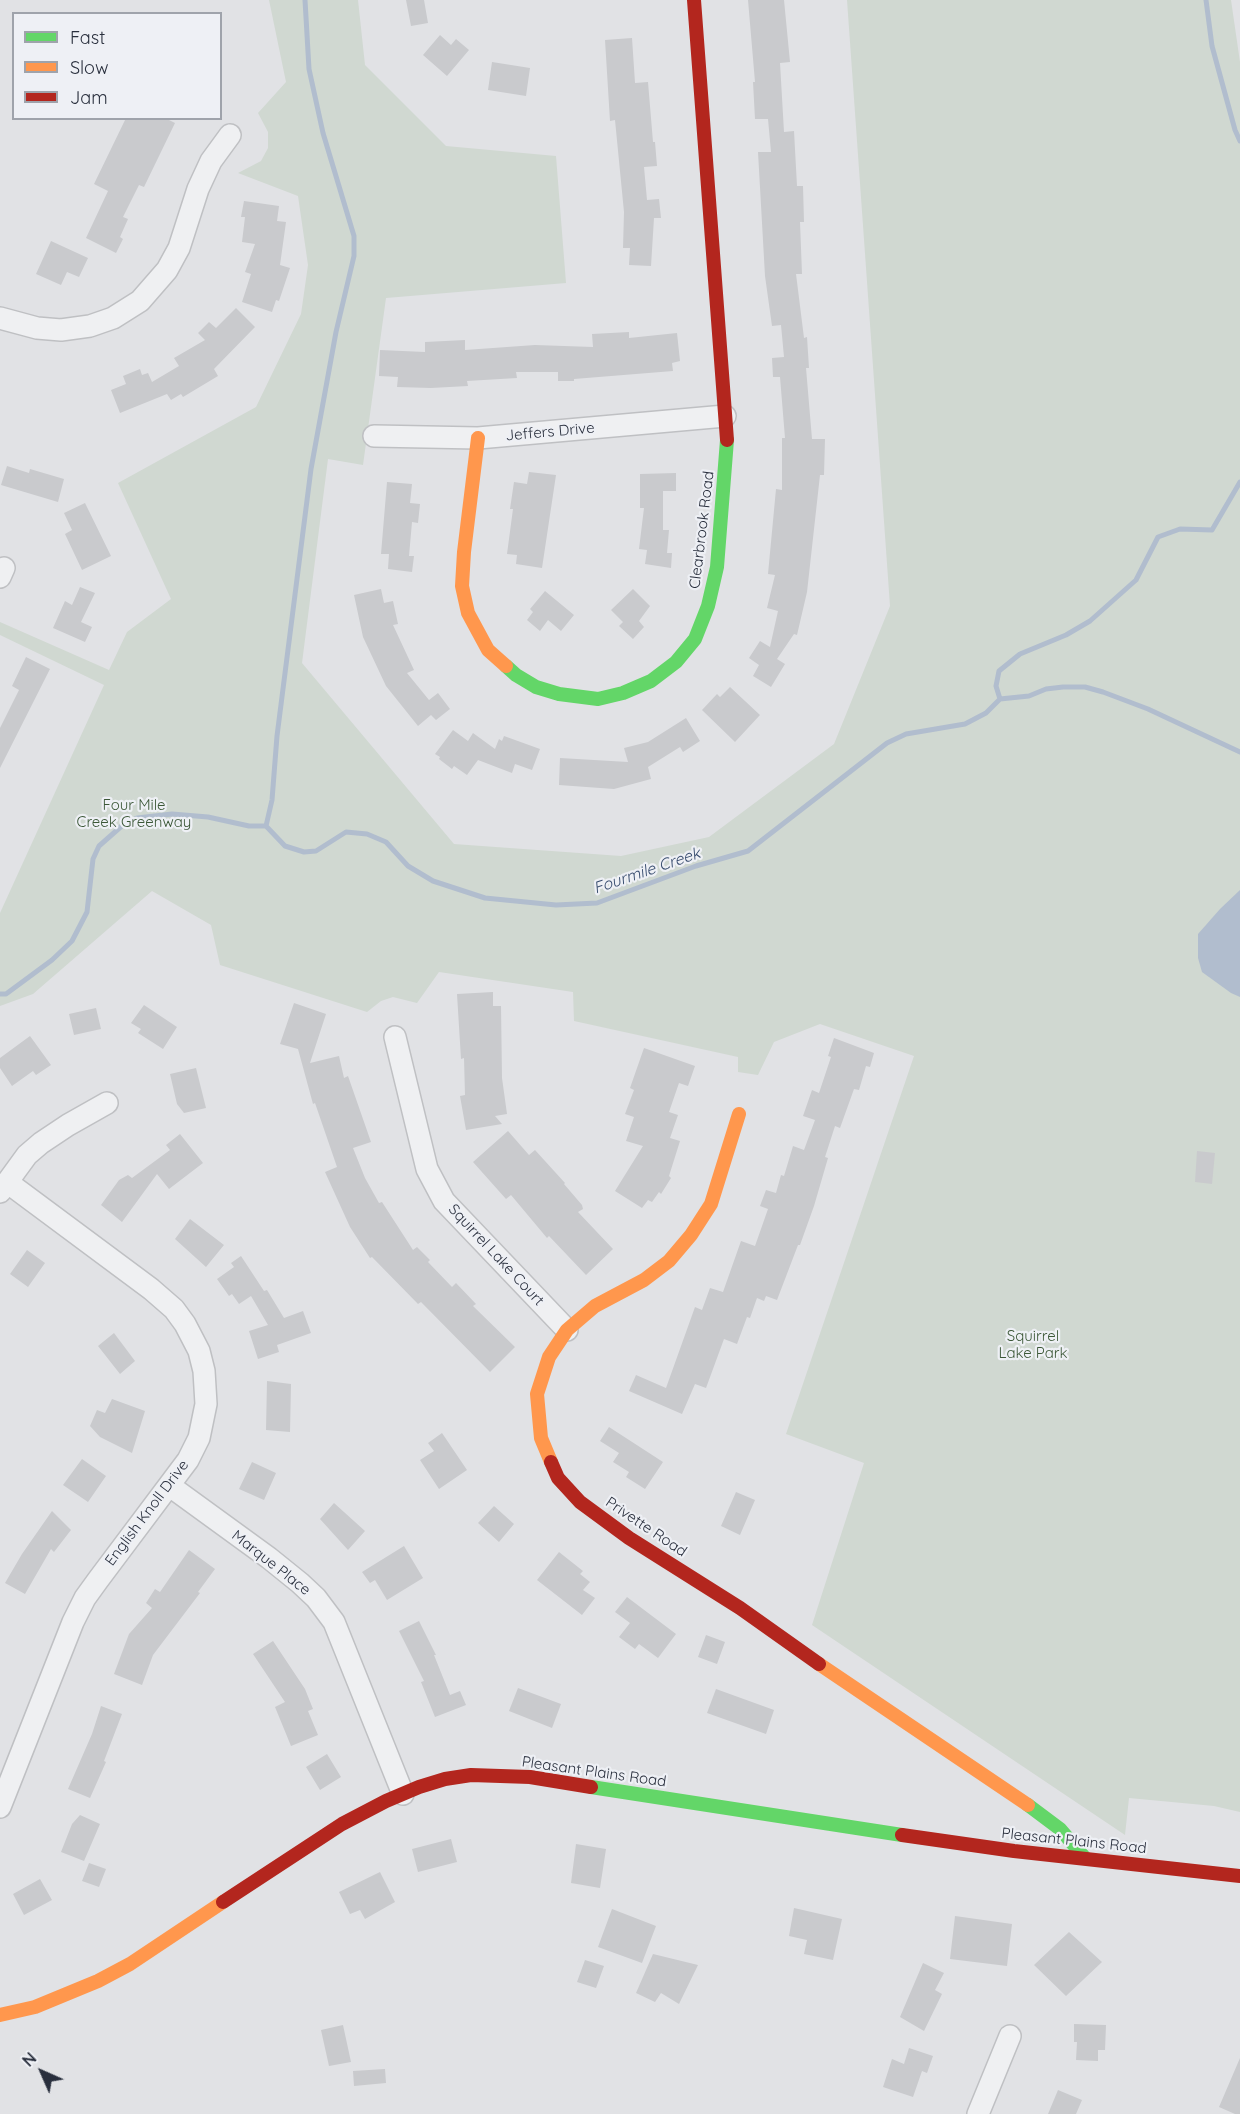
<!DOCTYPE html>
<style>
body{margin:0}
#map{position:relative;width:1240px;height:2114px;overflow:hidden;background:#e1e2e5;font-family:Quicksand,sans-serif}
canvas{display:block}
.legend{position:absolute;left:12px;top:12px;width:210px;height:108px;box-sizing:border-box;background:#eef0f5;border:2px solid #9fa3ab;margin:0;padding:8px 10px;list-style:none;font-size:18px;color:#292f3d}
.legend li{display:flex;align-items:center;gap:12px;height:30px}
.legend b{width:30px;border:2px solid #9fa3ab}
.north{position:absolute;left:12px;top:2042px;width:60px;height:60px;-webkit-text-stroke:4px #eef0f5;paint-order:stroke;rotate:315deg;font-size:16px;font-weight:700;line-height:24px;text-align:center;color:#292f3d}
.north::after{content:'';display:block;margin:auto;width:21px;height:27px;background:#292f3d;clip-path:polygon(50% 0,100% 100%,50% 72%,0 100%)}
</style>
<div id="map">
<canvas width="1240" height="2114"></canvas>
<ul class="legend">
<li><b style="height:8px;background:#63d668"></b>Fast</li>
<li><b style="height:8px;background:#ff974d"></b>Slow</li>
<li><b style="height:8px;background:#b3261e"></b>Jam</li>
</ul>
<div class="north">N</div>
</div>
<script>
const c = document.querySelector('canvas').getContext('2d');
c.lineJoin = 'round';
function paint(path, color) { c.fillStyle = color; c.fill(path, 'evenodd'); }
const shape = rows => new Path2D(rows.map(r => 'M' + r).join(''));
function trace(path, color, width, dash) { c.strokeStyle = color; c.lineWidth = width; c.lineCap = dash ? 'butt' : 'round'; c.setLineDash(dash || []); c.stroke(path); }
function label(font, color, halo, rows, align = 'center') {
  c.font = font + ' Quicksand,sans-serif'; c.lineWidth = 4.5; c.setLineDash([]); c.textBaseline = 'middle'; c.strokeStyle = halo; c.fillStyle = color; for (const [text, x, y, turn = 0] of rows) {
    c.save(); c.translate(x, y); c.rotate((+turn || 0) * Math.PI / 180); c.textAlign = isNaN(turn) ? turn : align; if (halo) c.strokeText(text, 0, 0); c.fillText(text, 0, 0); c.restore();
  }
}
paint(shape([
 [269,0,358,0,365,65,446,146,556,156,566,283,386,298,363,465,328,459,302,663,454,844,621,856,709,837,834,744,890,606,847,0,1231,0,1240,62,1240,1812,1214,1806,1129,1798,1125,1835,812,1625,864,1463,786,1434,914,1056,820,1024,774,1042,758,1075,738,1072,738,1057,574,1021,573,992,439,972,417,1003,393,997,381,1001,367,1012,220,965,211,925,152,891,33,994,0,1006,0,913,104,685,0,635,0,622,109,670,127,632,171,599,118,483,256,407,301,314,308,265,298,196,238,173,261,161,268,148,268,132,258,113,286,82]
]), '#d0d8d1');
paint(shape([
 [1240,890,1240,997,1231,993,1202,972,1198,958,1198,934,1220,909]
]), '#b1bdce');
trace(shape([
 [1206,0,1212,46,1235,130,1240,141],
 [1000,699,996,686,999,671,1020,654,1066,635,1090,621,1136,580,1158,537,1180,529,1212,530,1240,482],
 [1000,699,1029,696,1046,689,1063,687,1085,687,1103,692,1148,709,1240,752],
 [266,826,272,800,277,736,311,469,336,332,354,256,354,236,323,133,309,69,305,0],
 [0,994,6,994,52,960,72,941,87,912,93,859,99,846,124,824,137,818,172,814,208,817,249,826,266,826,285,846,304,852,316,851,346,832,367,834,386,842,408,866,433,881,485,898,556,905,597,903,696,866,748,851,887,743,906,734,965,724,986,713,1000,699]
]), '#b1bdce', 5);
paint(shape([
 [406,0,424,0,428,23,411,26],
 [748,0,784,0,790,62,780,63,784,132,794,131,797,186,803,186,804,222,800,222,802,274,796,274,804,338,807,337,809,368,806,368,812,439,825,439,824,475,820,475,807,592,797,635,794,634,777,659,785,664,771,687,753,676,759,665,749,658,760,641,770,647,778,611,767,608,775,575,768,574,776,489,782,490,782,438,785,438,780,377,773,377,772,358,784,357,781,325,772,326,765,276,758,152,771,152,768,119,755,119,753,82,755,82],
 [440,35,451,45,456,39,469,50,447,76,423,55],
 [632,38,635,83,648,82,653,142,655,142,657,166,644,167,647,200,659,199,661,218,654,218,651,266,629,265,630,248,623,248,624,212,615,120,610,121,605,40],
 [492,62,530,68,526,96,488,90],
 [126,118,165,118,175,123,144,187,139,185,123,217,128,219,120,237,123,239,116,253,86,238,108,191,94,184],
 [244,201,279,206,277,221,286,222,280,265,290,268,279,301,276,300,272,312,242,302,251,274,245,272,255,244,242,242,245,217,241,217],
 [51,241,88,258,79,277,67,272,61,285,36,274],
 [236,308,255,327,214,369,218,376,183,397,181,394,171,400,167,394,120,413,111,390,126,384,123,376,140,369,142,375,148,373,152,382,179,366,174,358,205,340,198,333,209,322,216,328],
 [629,332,629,338,677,333,680,361,672,363,673,371,574,379,574,381,558,381,558,372,516,372,517,378,467,381,468,386,431,388,397,387,398,377,379,376,380,350,425,352,425,342,465,340,465,350,535,345,593,347,592,334],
 [7,466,29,473,30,469,64,479,58,502,1,485],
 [529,472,556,475,542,568,516,564,517,555,507,554,513,509,510,509,514,482,527,484],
 [676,473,676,491,663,491,663,530,669,530,667,553,672,553,671,568,645,564,647,550,639,549,644,508,640,508,640,474],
 [387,482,412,484,410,503,420,504,418,523,412,522,409,556,414,556,412,572,388,569,389,554,381,554],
 [85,503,111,556,82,570,65,534,72,530,64,513],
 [80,587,95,593,81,622,92,627,85,642,53,628,65,601,72,605],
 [381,589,384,603,393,601,398,624,393,625,414,670,407,673,429,700,438,693,450,709,436,720,431,715,418,726,386,686,363,637,354,595],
 [633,589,650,606,639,621,644,627,633,639,619,626,623,622,611,610],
 [545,591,574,615,561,631,548,620,540,631,527,620,533,612,530,609],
 [26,657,50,669,0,768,0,728,19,690,12,686],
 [730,687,760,715,735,742,702,710,717,694,720,697],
 [686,718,700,741,683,752,680,747,648,767,651,779,614,789,559,785,560,758,628,762,624,748,648,742],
 [453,730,468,741,473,733,495,749,499,739,502,741,504,736,540,749,532,770,515,764,512,773,478,760,467,775,454,766,452,769,439,759,440,757,435,754],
 [493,992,493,1006,501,1006,502,1078,507,1114,495,1116,502,1124,466,1130,460,1096,465,1095,464,1058,461,1059,457,994],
 [294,1003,326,1014,310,1063,339,1056,344,1078,348,1076,371,1142,353,1148,365,1178,379,1203,382,1202,413,1250,417,1247,430,1260,428,1262,452,1287,456,1283,476,1304,473,1306,515,1347,490,1372,421,1302,418,1304,372,1257,370,1258,350,1227,325,1172,337,1167,315,1103,313,1104,298,1049,280,1044],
 [144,1005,177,1027,163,1049,138,1033,141,1029,131,1023],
 [96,1008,101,1029,74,1035,69,1014],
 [30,1036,51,1065,36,1075,33,1071,12,1086,0,1068,0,1058],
 [834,1038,874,1053,870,1067,866,1066,859,1090,854,1089,840,1128,835,1126,825,1157,828,1158,814,1206,800,1245,798,1245,777,1300,766,1296,764,1301,757,1298,750,1318,747,1317,737,1344,724,1339,706,1388,695,1384,682,1414,629,1391,636,1375,666,1388,695,1307,702,1310,710,1288,723,1292,741,1241,755,1246,768,1209,760,1206,766,1190,776,1193,781,1175,784,1176,793,1146,804,1150,815,1120,803,1116,812,1090,819,1093,831,1057,828,1056],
 [644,1048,695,1066,688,1086,679,1083,669,1112,678,1115,670,1138,680,1141,669,1176,671,1178,661,1194,659,1192,652,1202,648,1200,642,1208,615,1191,643,1146,626,1141,634,1117,625,1114,634,1090,630,1088],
 [196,1068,206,1108,184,1113,177,1104,170,1074],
 [508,1131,529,1155,535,1150,565,1183,564,1184,582,1205,583,1209,578,1212,613,1249,586,1275,549,1236,547,1238,511,1195,506,1199,473,1162],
 [180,1134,203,1163,169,1189,157,1174,122,1222,101,1205,119,1180,128,1175,132,1178,170,1150,166,1145],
 [1197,1151,1215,1153,1212,1184,1195,1182],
 [190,1219,224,1245,206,1267,175,1239],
 [27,1250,45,1263,28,1287,10,1274],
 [241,1256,264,1291,267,1290,284,1318,303,1311,311,1333,277,1345,279,1352,258,1359,249,1331,268,1325,251,1296,239,1304,232,1294,229,1296,217,1279,234,1267,231,1263],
 [114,1333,135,1361,120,1374,98,1346],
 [267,1381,291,1384,290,1432,266,1430],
 [112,1399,145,1411,132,1453,100,1437,90,1426,97,1410,105,1413],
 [609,1427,663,1462,645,1489,626,1477,629,1472,613,1462,619,1453,600,1441],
 [442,1433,467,1470,439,1489,420,1460,434,1451,428,1443],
 [82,1459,106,1476,88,1502,63,1485],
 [252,1462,276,1473,264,1500,239,1489],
 [736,1492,755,1500,740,1535,721,1526],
 [334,1503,365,1531,348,1550,320,1519],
 [494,1506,514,1524,499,1542,478,1523],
 [52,1511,71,1530,54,1552,51,1549,25,1594,5,1583,22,1554],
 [404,1546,423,1578,387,1600,375,1580,370,1583,362,1572],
 [189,1550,215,1569,198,1592,200,1593,153,1655,142,1685,114,1674,129,1634,152,1608,146,1603,155,1589,160,1592],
 [559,1552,583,1571,580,1574,590,1582,583,1590,595,1598,582,1615,537,1580],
 [627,1597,676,1634,658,1658,639,1644,635,1649,619,1637,630,1623,615,1612],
 [419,1621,436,1655,434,1655,450,1695,460,1691,466,1705,435,1717,421,1682,424,1681,399,1631],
 [706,1635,725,1642,717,1664,698,1657],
 [273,1641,305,1689,313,1709,308,1711,318,1735,291,1746,275,1707,285,1702,253,1654],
 [518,1688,561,1704,552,1728,509,1711],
 [716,1689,774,1710,766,1734,707,1713],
 [101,1706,122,1714,104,1761,106,1762,90,1798,68,1789,92,1734],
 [327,1754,341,1777,320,1790,306,1767],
 [80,1815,100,1824,84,1861,61,1852,72,1824],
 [451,1839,457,1862,418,1872,412,1849],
 [576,1844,606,1849,600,1888,571,1883],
 [89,1863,106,1869,99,1887,82,1881],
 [380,1872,395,1902,365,1919,360,1910,350,1914,339,1892],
 [40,1879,52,1900,24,1915,13,1894],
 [794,1908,842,1919,833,1960,804,1954,807,1940,789,1936],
 [612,1909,656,1926,642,1963,598,1947],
 [955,1916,1012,1924,1007,1966,950,1959],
 [1069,1932,1102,1962,1066,1996,1034,1965],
 [653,1954,698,1965,679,2004,661,1993,655,2002,636,1993],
 [585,1960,604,1966,596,1988,577,1982],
 [923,1963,944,1973,935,1990,942,1994,924,2031,900,2017],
 [1074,2024,1106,2025,1105,2050,1098,2050,1098,2061,1076,2060,1077,2042,1074,2042],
 [343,2025,351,2062,329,2066,321,2030],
 [909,2048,933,2056,927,2073,922,2071,913,2097,883,2087,892,2059,904,2064],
 [1240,2058,1240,2114,1235,2114,1219,2107],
 [385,2069,386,2083,354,2086,353,2071],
 [1058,2090,1082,2100,1076,2114,1048,2114]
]), '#c9cacd');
const street = shape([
 [0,318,37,328,61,330,90,326,113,318,140,301,167,270,179,248,198,189,211,161,230,135],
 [374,436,478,438,725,416],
 [0,577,4,568],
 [395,1037,427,1169,444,1201,567,1330],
 [0,1192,27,1155,41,1143,68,1125,107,1103],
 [170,1486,269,1558,300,1583,316,1598,334,1622,403,1794],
 [0,1807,73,1622,85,1598,98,1580,188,1460,199,1438,206,1404,204,1371,199,1351,185,1324,174,1309,151,1289,7,1182],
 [978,2114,1010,2036]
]);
trace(street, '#bfc0c3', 24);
trace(street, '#eff0f2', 21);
trace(shape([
 [506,666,516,675,536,687,559,694,598,699,623,693,651,681,676,662,695,639,708,606,717,567,727,440],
 [591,1787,902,1835],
 [1028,1805,1060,1829,1085,1858]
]), '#63d668', 14);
trace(shape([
 [478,438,464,552,462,586,468,613,488,650,506,666],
 [551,1462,541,1438,537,1394,549,1357,567,1330,595,1306,644,1280,669,1261,691,1235,711,1204,739,1114],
 [819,1664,1028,1805],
 [0,2015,35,2007,98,1981,130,1964,223,1902]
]), '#ff974d', 14);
trace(shape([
 [694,0,727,440],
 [551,1462,558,1478,580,1502,629,1538,740,1608,819,1664],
 [902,1835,1014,1851,1240,1876],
 [223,1902,342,1824,386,1801,419,1787,445,1779,471,1775,530,1777,591,1787]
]), '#b3261e', 14);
label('15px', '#292f3d', '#eef0f5', [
 ["Jeffers Drive",550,432,-5],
 ["Clearbrook Road",702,530,-83],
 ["Squirrel Lake Court",496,1255,47],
 ["English Knoll Drive",147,1513,-53],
 ["Privette Road",646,1527,34],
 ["Marque Place",271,1563,38],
 ["Pleasant Plains Road",594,1772,8],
 ["Pleasant Plains Road",1074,1841,6]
]);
label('15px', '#3b5737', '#eef0f5', [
 ["Four Mile",134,805],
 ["Creek Greenway",134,822],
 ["Squirrel",1033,1336],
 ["Lake Park",1033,1353]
]);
label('italic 16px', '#364b6d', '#eef0f5', [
 ["Fourmile Creek",647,871,-19]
]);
</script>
